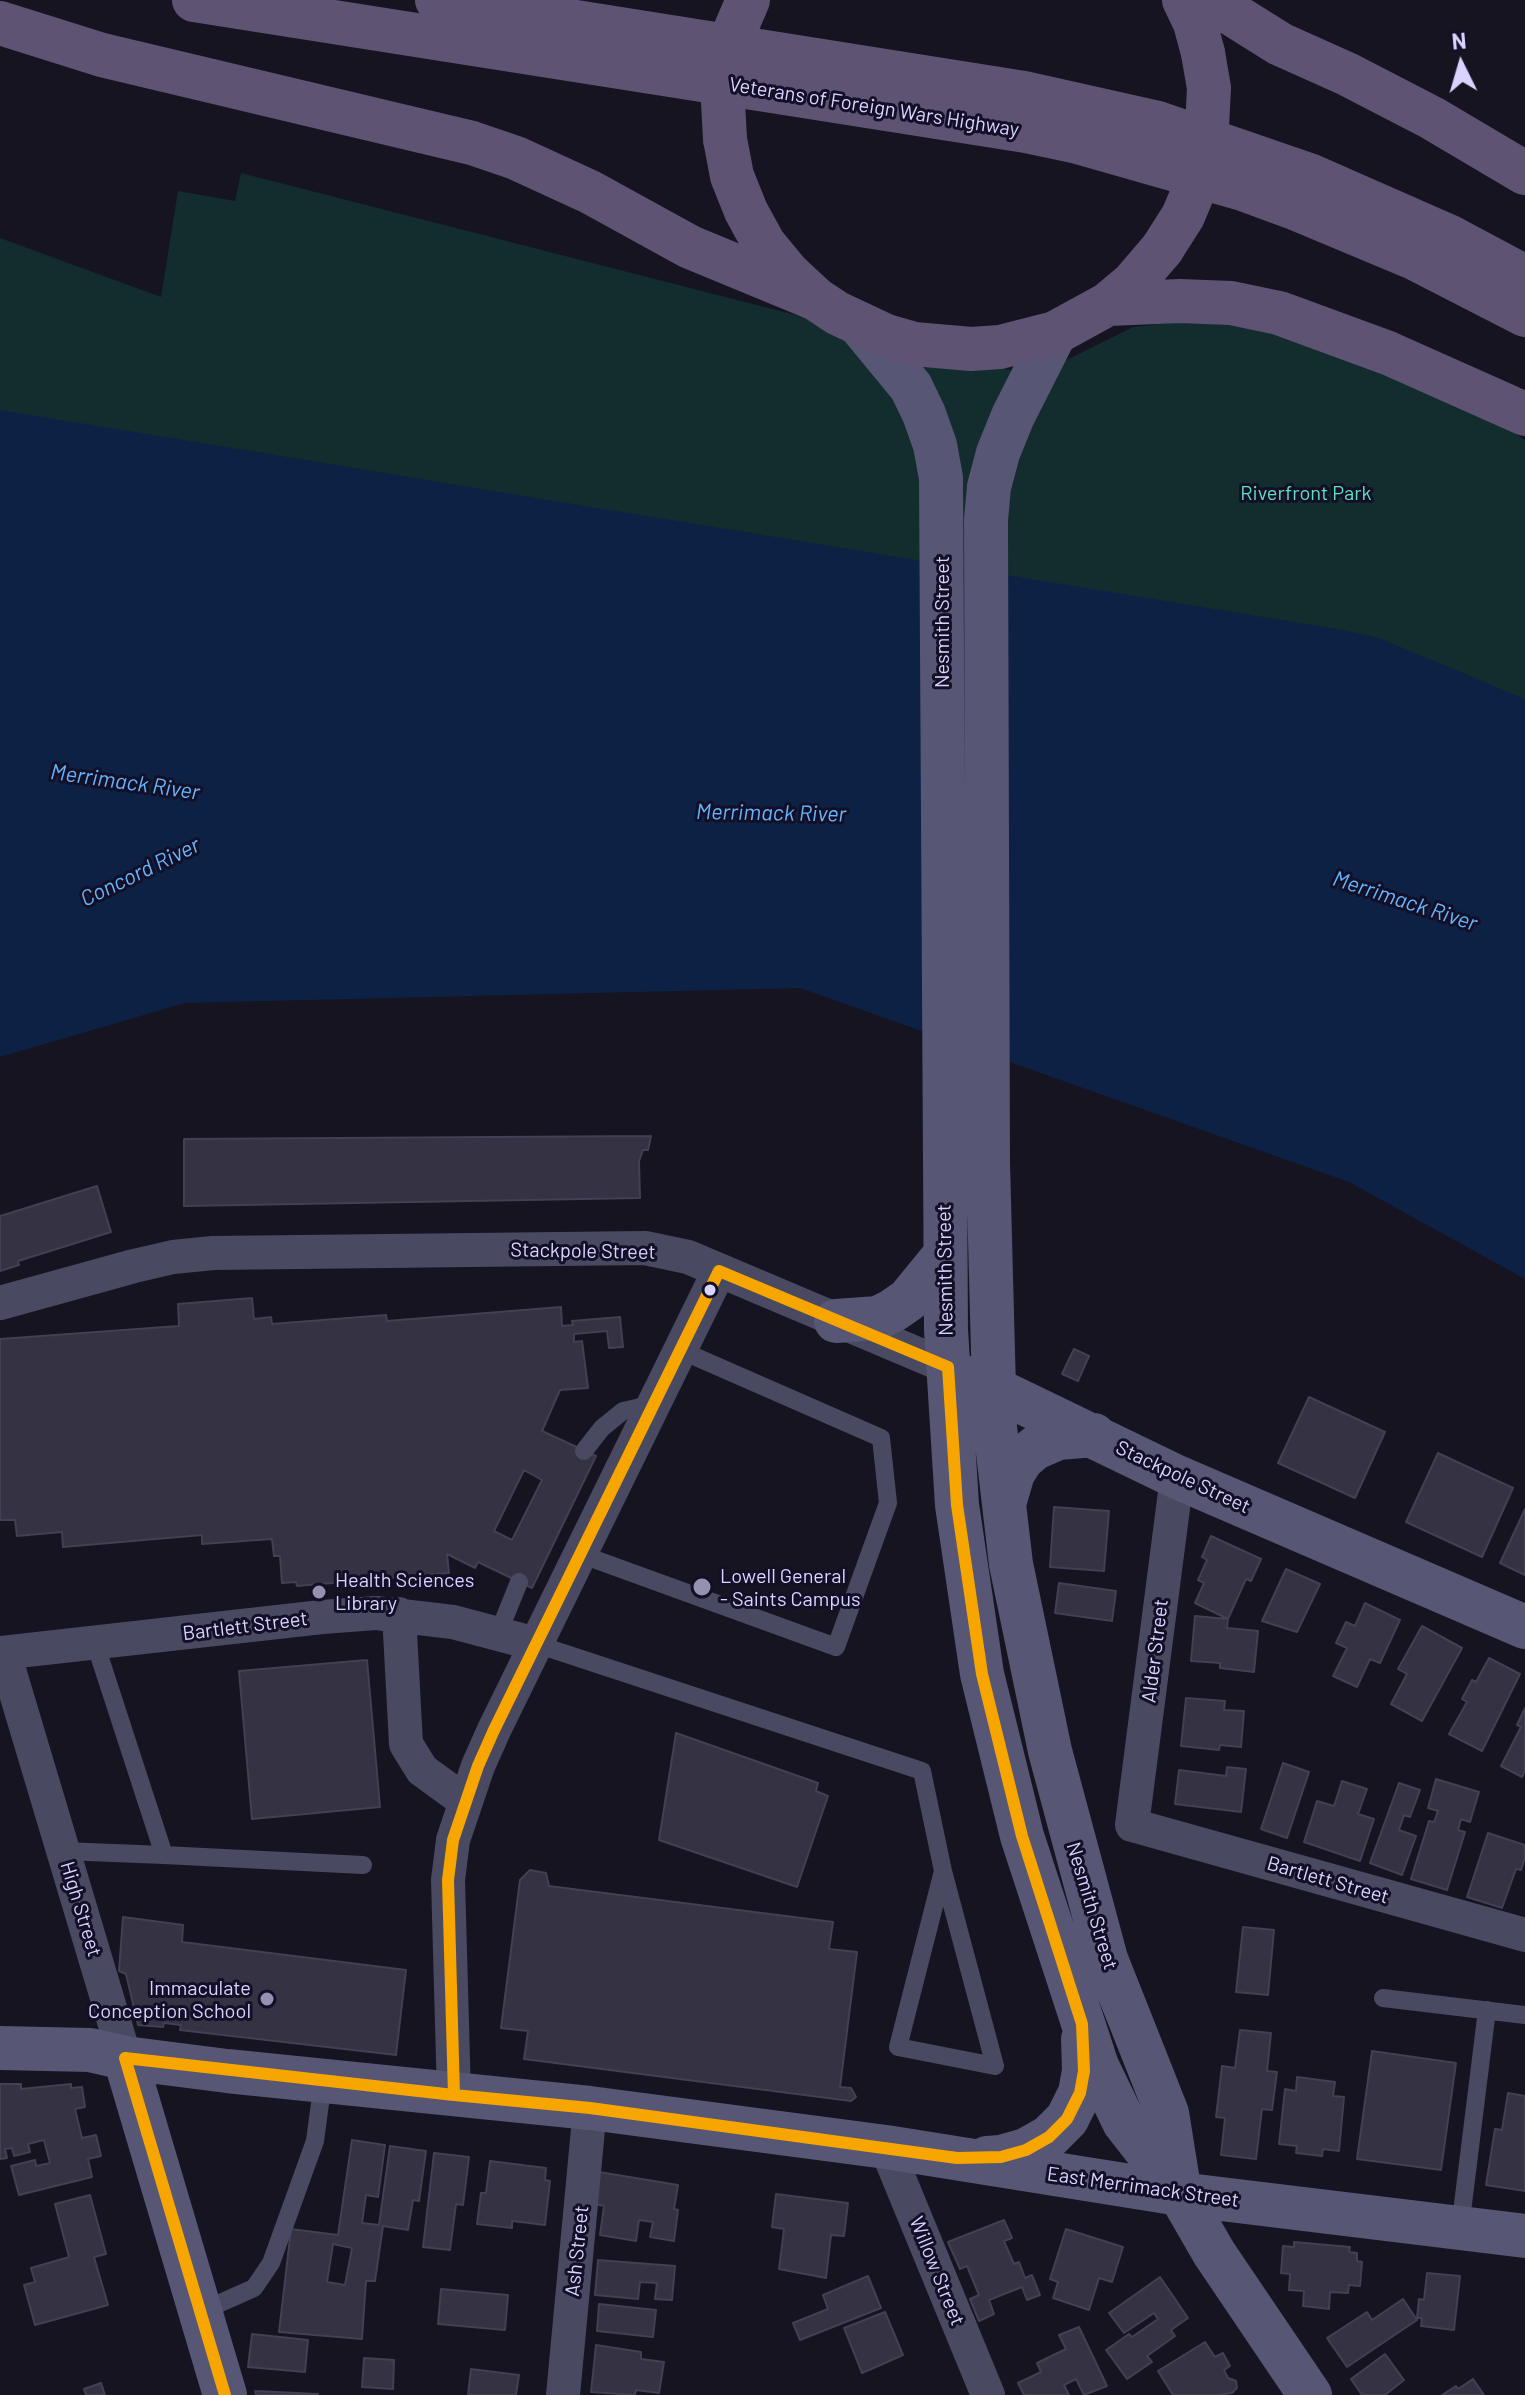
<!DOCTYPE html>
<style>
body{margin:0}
#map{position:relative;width:1525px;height:2395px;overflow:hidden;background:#161421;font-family:Barlow,sans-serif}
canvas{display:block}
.north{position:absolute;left:1421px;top:24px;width:80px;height:80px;-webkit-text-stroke:6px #130f26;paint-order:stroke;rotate:355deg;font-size:22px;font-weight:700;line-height:32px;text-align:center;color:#d9d4ff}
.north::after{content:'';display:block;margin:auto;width:28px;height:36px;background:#d9d4ff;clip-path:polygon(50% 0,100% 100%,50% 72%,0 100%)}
</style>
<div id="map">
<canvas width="1525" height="2395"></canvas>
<div class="north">N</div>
</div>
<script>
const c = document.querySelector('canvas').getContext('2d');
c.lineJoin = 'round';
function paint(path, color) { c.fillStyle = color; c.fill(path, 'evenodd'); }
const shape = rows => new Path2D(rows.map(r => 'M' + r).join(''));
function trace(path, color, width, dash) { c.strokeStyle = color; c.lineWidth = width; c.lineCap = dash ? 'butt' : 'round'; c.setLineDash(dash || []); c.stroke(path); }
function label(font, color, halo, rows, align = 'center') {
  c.font = font + ' Barlow,sans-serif'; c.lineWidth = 6; c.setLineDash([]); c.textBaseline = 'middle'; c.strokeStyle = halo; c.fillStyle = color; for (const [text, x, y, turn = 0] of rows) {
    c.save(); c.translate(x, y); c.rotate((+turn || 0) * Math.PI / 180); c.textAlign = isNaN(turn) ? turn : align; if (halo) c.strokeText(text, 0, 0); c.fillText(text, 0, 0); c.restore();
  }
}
paint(shape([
 [241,173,1034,376,1133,327,1274,312,1393,347,1525,440,1525,733,0,464,0,238,161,297,178,191,235,201]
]), '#132c2d');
paint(shape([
 [0,410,1336,629,1379,638,1525,699,1525,1279,1349,1182,800,988,185,1003,0,1057]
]), '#0d2144');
const building = shape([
 [651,1136,648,1150,643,1150,639,1161,640,1198,184,1206,184,1139,651,1136],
 [97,1186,111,1232,18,1261,19,1265,0,1271,0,1216,97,1186],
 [252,1298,254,1319,271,1317,272,1324,386,1315,387,1321,561,1307,562,1326,573,1325,572,1321,620,1317,623,1347,609,1348,607,1331,574,1334,574,1342,582,1341,588,1388,560,1390,542,1431,596,1456,532,1588,478,1562,475,1568,447,1554,449,1573,297,1586,296,1582,282,1583,280,1556,274,1556,272,1539,202,1544,202,1535,63,1547,62,1532,17,1536,15,1520,0,1520,0,1339,179,1326,178,1304,252,1298],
 [524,1470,542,1480,512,1540,494,1531,524,1470],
 [1074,1349,1089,1356,1078,1381,1062,1374,1074,1349],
 [1309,1397,1385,1432,1355,1498,1278,1463,1309,1397],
 [1438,1453,1513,1488,1482,1557,1406,1522,1438,1453],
 [1054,1507,1109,1511,1104,1571,1050,1567,1054,1507],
 [1525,1509,1525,1575,1500,1563,1525,1509],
 [1211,1536,1261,1559,1251,1581,1246,1579,1228,1619,1195,1603,1204,1583,1198,1580,1207,1560,1202,1557,1211,1536],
 [1286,1569,1320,1584,1297,1632,1262,1621,1286,1569],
 [1059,1583,1116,1591,1112,1621,1055,1613,1059,1583],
 [1365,1603,1400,1620,1380,1663,1370,1659,1357,1687,1333,1676,1347,1648,1336,1643,1346,1622,1355,1626,1365,1603],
 [1195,1616,1228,1619,1227,1628,1258,1631,1254,1672,1220,1668,1220,1663,1191,1661,1195,1616],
 [1422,1626,1462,1648,1422,1721,1391,1704,1407,1674,1398,1669,1422,1626],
 [1489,1658,1520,1674,1482,1751,1449,1734,1467,1702,1462,1699,1472,1680,1476,1682,1489,1658],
 [367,1660,380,1807,252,1819,239,1671,367,1660],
 [1186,1698,1225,1701,1224,1710,1244,1711,1241,1747,1220,1745,1219,1750,1181,1746,1186,1698],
 [1525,1708,1525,1771,1522,1777,1501,1766,1521,1727,1517,1725,1525,1708],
 [676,1733,818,1783,816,1791,828,1796,797,1887,659,1840,676,1733],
 [1283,1763,1309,1772,1287,1838,1261,1829,1283,1763],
 [1227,1767,1246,1769,1241,1812,1175,1804,1179,1770,1226,1776,1227,1767],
 [1436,1779,1479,1792,1470,1822,1461,1819,1458,1830,1465,1832,1447,1890,1411,1879,1429,1821,1434,1822,1438,1811,1428,1808,1436,1779],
 [1342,1781,1367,1789,1358,1814,1374,1819,1360,1861,1304,1842,1317,1801,1334,1806,1342,1781],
 [1399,1783,1420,1790,1410,1817,1404,1815,1399,1830,1416,1836,1402,1875,1370,1863,1399,1783],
 [1488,1833,1525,1845,1525,1858,1521,1870,1516,1869,1502,1908,1467,1897,1488,1833],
 [530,1870,546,1873,549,1886,833,1922,829,1949,857,1952,840,2087,851,2088,856,2097,851,2101,524,2059,528,2031,501,2028,520,1880,530,1870],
 [123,1917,183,1925,182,1942,406,1970,396,2055,180,2030,181,2025,164,2023,163,2027,138,2025,126,1974,119,1971,123,1917],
 [1243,1927,1274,1930,1268,1995,1236,1992,1243,1927],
 [1240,2030,1271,2033,1267,2071,1277,2072,1272,2110,1262,2109,1256,2159,1221,2155,1225,2118,1216,2117,1222,2066,1235,2068,1240,2030],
 [1372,2051,1456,2063,1441,2170,1357,2159,1372,2051],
 [1297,2077,1335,2082,1333,2096,1344,2097,1339,2151,1323,2149,1322,2156,1296,2153,1297,2146,1279,2144,1285,2089,1296,2091,1297,2077],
 [0,2084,21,2084,21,2089,71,2084,71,2088,82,2087,85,2107,75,2109,82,2138,96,2135,101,2156,88,2159,92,2177,19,2195,11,2166,35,2160,36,2166,50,2163,44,2140,28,2144,30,2152,14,2156,12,2148,5,2149,7,2158,0,2159,0,2084],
 [1508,2093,1525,2096,1525,2191,1486,2185,1495,2129,1502,2130,1508,2093],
 [352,2140,385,2145,378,2197,366,2195,362,2223,379,2225,390,2146,426,2151,419,2201,413,2200,408,2230,383,2226,375,2281,366,2281,362,2339,279,2332,291,2229,338,2235,352,2140],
 [333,2244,352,2248,345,2285,327,2282,333,2244],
 [434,2153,469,2157,463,2205,456,2204,450,2250,423,2247,434,2153],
 [490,2161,546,2168,545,2180,550,2181,545,2225,512,2221,512,2228,477,2224,481,2193,486,2193,490,2161],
 [599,2172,678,2185,674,2209,678,2210,674,2241,650,2237,653,2222,639,2220,636,2241,600,2235,604,2206,594,2204,599,2172],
 [776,2194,848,2203,844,2236,831,2235,826,2278,779,2269,784,2229,772,2227,776,2194],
 [90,2195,106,2254,94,2257,108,2305,35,2325,24,2285,35,2282,31,2268,69,2257,55,2204,90,2195],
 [1004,2220,1012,2238,1004,2241,1014,2264,1019,2262,1025,2278,1032,2275,1040,2295,1027,2300,1022,2287,989,2300,994,2314,979,2321,970,2299,979,2295,967,2266,960,2269,948,2242,1004,2220],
 [1066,2229,1123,2247,1112,2282,1099,2278,1089,2310,1053,2298,1058,2282,1050,2279,1066,2229],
 [1294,2242,1350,2247,1349,2252,1357,2253,1357,2261,1362,2262,1360,2286,1349,2285,1348,2293,1330,2292,1329,2309,1303,2306,1304,2291,1289,2290,1290,2274,1281,2273,1283,2246,1294,2247,1294,2242],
 [598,2260,675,2266,672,2300,655,2299,657,2283,640,2282,638,2299,595,2295,598,2260],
 [1427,2273,1460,2276,1454,2330,1421,2326,1422,2318,1417,2318,1419,2299,1424,2300,1427,2273],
 [868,2276,881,2308,800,2340,793,2323,828,2309,823,2295,868,2276],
 [1160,2277,1188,2318,1171,2330,1175,2336,1147,2356,1152,2362,1127,2379,1106,2350,1129,2334,1132,2337,1158,2319,1154,2313,1124,2333,1109,2313,1160,2277],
 [441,2289,508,2295,505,2330,438,2324,441,2289],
 [1403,2299,1417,2320,1347,2367,1327,2338,1367,2312,1372,2320,1403,2299],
 [599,2304,656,2310,653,2337,597,2331,599,2304],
 [885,2312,903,2355,862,2373,844,2328,885,2312],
 [1079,2327,1107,2386,1084,2395,1076,2379,1064,2385,1069,2395,1024,2395,1018,2383,1041,2372,1037,2363,1066,2349,1059,2335,1079,2327],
 [252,2334,308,2340,305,2372,248,2367,252,2334],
 [1205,2342,1215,2357,1223,2353,1230,2366,1224,2370,1228,2378,1236,2381,1237,2388,1232,2393,1219,2395,1173,2395,1158,2371,1205,2342],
 [596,2345,641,2352,641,2359,664,2362,659,2393,636,2390,635,2395,591,2392,596,2345],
 [1385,2354,1404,2380,1385,2395,1362,2395,1351,2379,1385,2354],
 [364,2358,394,2360,393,2389,362,2387,364,2358],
 [471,2369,519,2375,516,2395,468,2395,471,2369],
 [1473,2379,1484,2395,1442,2395,1456,2386,1458,2389,1473,2379],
 [101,2383,105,2395,86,2395,84,2389,101,2383],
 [255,2391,318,2394,318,2395,256,2395,255,2391]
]);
paint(building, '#343243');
trace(building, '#433f54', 2);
trace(shape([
 [584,1451,602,1428,623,1411,654,1404],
 [580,1554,836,1647,888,1503,881,1438,680,1350],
 [498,1634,519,1582],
 [95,1643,164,1855,363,1865],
 [536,1644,922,1771,943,1871,995,2066,898,2047,943,1871],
 [63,1851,164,1855],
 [1383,1998,1525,2015],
 [1460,2228,1487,2010],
 [200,2312,254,2288,271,2263,315,2141,323,2081]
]), '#4a4962', 18);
trace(shape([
 [0,1303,134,1266,173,1257,213,1253,645,1248,688,1257,948,1367],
 [1177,1477,1132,1825,1525,1935],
 [399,1614,406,1744,422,1770,466,1802],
 [0,1653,322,1617,376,1613,453,1622,536,1644],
 [4,1653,125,2058],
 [454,2095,448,1880,453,1840,478,1766,494,1730,719,1271],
 [886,2147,988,2395],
 [563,2395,590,2108]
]), '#4a4962', 34);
trace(shape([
 [860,325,911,387,924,414,935,445,941,478,946,1330,957,1505,982,1674,1022,1836,1097,2066,1124,2122,1180,2194,1214,2253,1310,2395],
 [1055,333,1013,416,998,453,989,487,986,520,988,1163,995,1427,1011,1564,1050,1751,1106,1959,1167,2113,1179,2188],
 [836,1321,878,1318,892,1311,908,1300,944,1256],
 [972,1378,1177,1477,1525,1627],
 [1004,1504,1013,1473,1022,1459,1035,1448,1058,1438,1094,1435],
 [0,2048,90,2050,125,2058,227,2071,590,2108,886,2147,1180,2194,1525,2236],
 [125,2058,225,2395],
 [987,2158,1001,2157,1026,2150,1049,2137,1067,2119,1080,2093,1084,2071,1083,2039]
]), '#575674', 44);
trace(shape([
 [194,0,1026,131,1078,142,1243,189,1292,207,1414,258,1525,315],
 [437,0,1024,93,1158,123,1309,175,1450,237,1525,277],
 [1184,0,1195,23,1203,53],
 [1215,0,1229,12,1280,44,1347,74,1432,118,1525,173],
 [0,23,102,55,472,143,516,158,590,192,690,247,816,299],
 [725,139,732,176,746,211,764,244,788,273,816,299,837,313,886,336,914,344,971,349,1000,347,1055,333,1108,304,1132,284,1162,249],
 [1108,304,1180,301,1231,303,1279,313,1388,353,1525,414]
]), '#5e5373', 44);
trace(shape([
 [725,139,723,102,726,64,736,28,748,0],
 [1162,249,1183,216,1199,178,1206,147,1209,88,1203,53]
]), '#5e5373', 44);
trace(shape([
 [719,1271,948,1367,957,1505,982,1674,1022,1836,1082,2024,1084,2071,1080,2093,1067,2119,1049,2137,1026,2150,1001,2157,957,2158,590,2108,454,2095,448,1880,453,1840,478,1766,494,1730,719,1271],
 [225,2395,125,2058,454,2095]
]), '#f7a600', 12);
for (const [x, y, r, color] of [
 [710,1290,7,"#d9d4ff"],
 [702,1587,10,"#9591b1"],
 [319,1592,8,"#9591b1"],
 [267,1999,8,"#9591b1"]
]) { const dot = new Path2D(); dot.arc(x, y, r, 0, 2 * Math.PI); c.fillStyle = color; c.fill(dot); trace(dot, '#130f26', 3); }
label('20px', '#d9d4ff', '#130f26', [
 ["Veterans of Foreign Wars Highway",874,107,9],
 ["Nesmith Street",942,622,-90],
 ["Stackpole Street",583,1251,1],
 ["Nesmith Street",945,1270,-91],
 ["Stackpole Street",1183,1477,25],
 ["Bartlett Street",245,1626,-7],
 ["Alder Street",1155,1651,-83],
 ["Bartlett Street",1328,1880,16],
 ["Nesmith Street",1092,1906,73],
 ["High Street",81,1909,73],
 ["East Merrimack Street",1143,2187,8],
 ["Ash Street",577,2251,-84],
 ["Willow Street",937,2271,68]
]);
label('20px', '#5fe0c0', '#130f26', [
 ["Riverfront Park",1306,493]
]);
label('20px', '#d9d4ff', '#130f26', [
 ["Lowell General",720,1576],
 ["- Saints Campus",720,1599],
 ["Health Sciences",335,1580],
 ["Library",335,1603],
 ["Immaculate",251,1988,"right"],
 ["Conception School",251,2011,"right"]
], 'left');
label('italic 22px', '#62b6ff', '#130f26', [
 ["Merrimack River",125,782,8],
 ["Merrimack River",771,813,1],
 ["Concord River",140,872,-26],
 ["Merrimack River",1405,901,18]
]);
</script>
